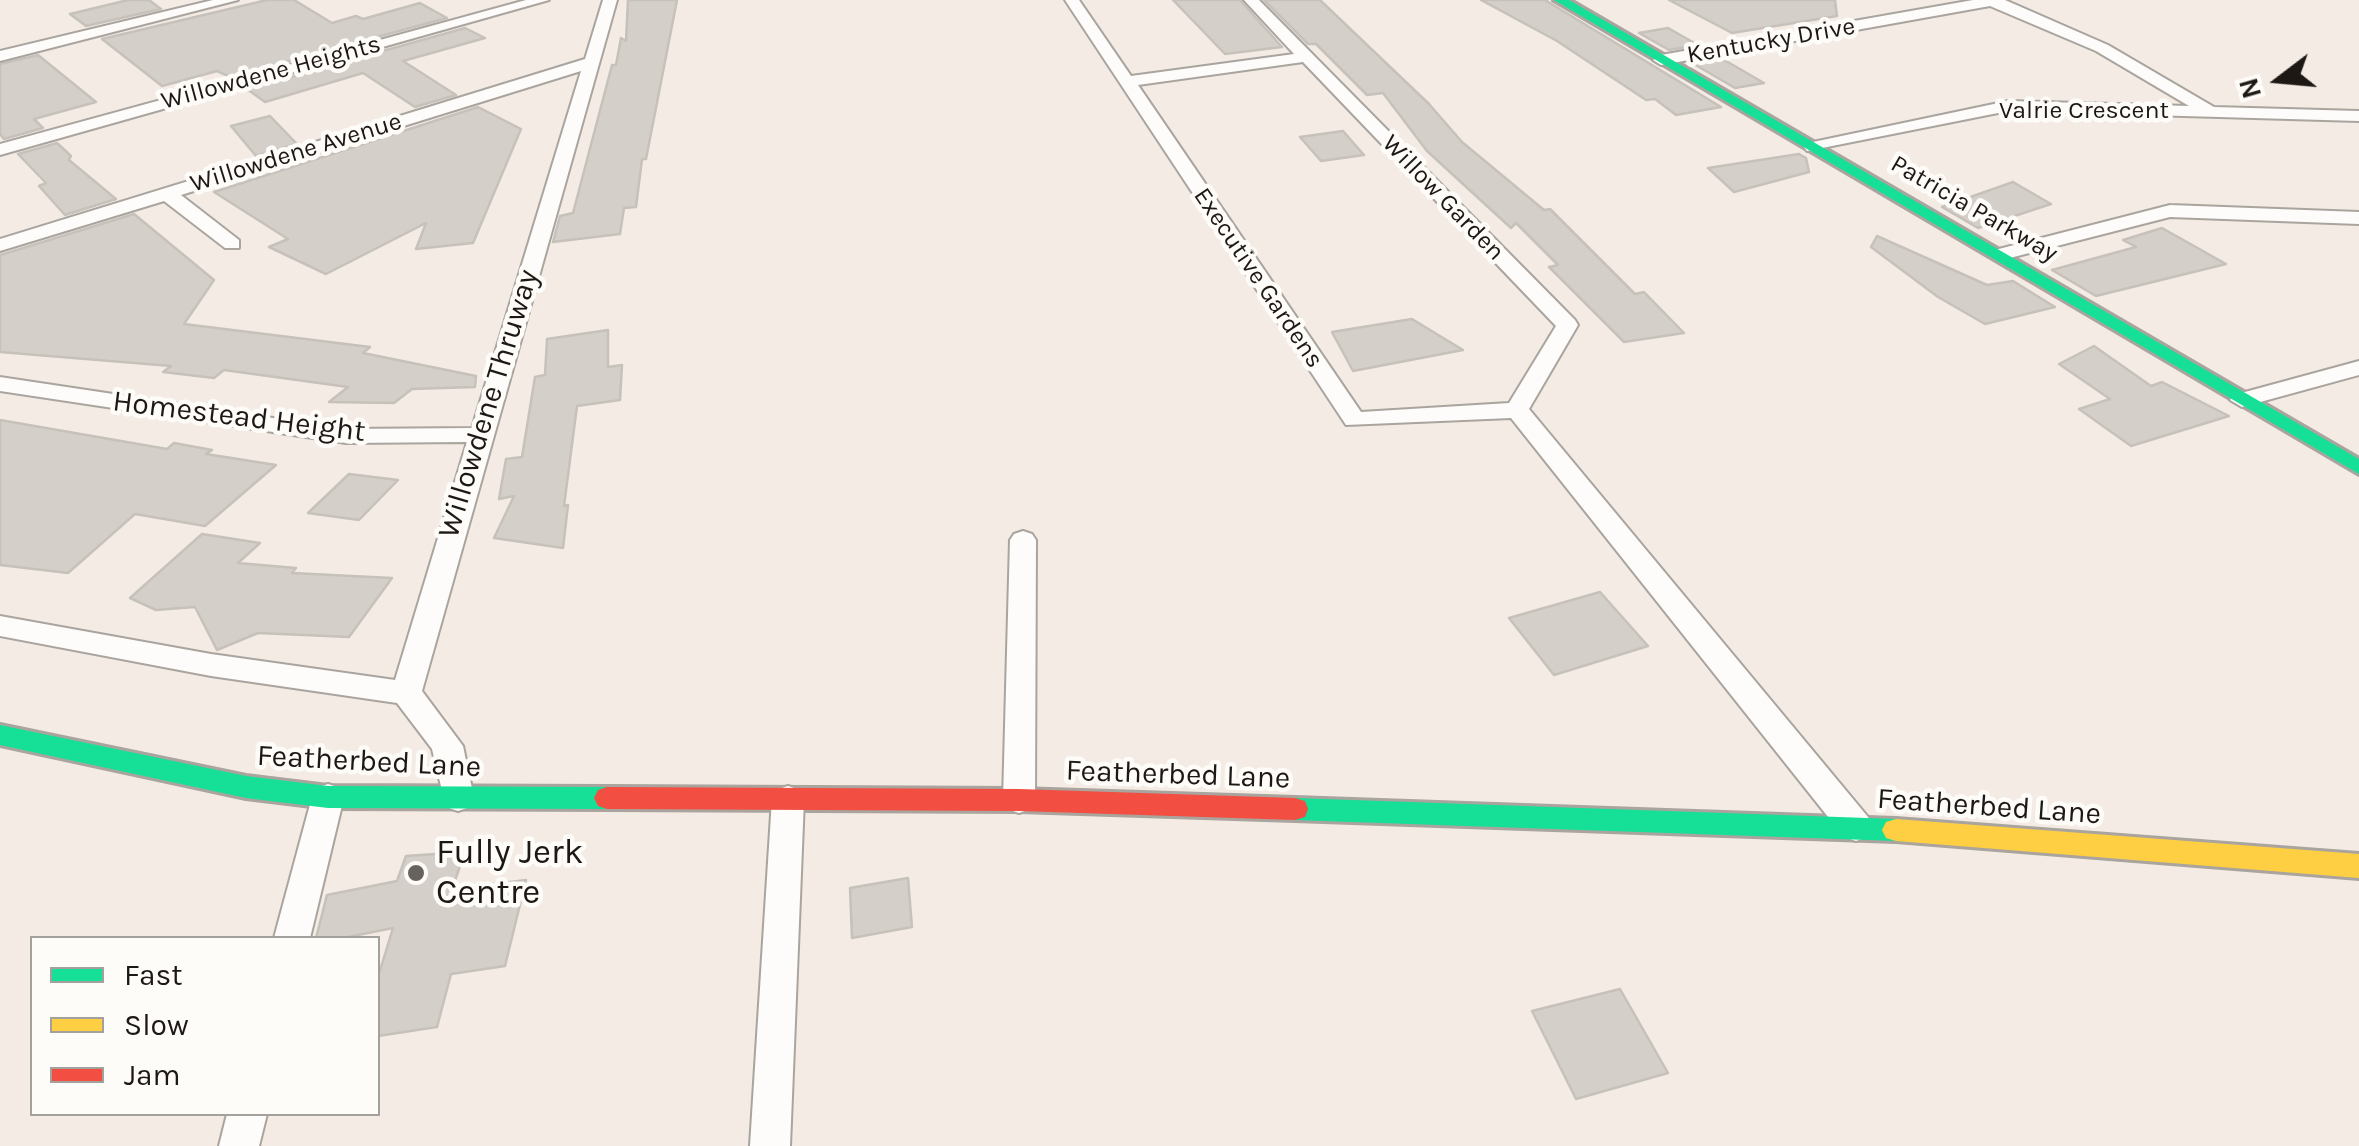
<!DOCTYPE html>
<style>
body{margin:0}
#map{position:relative;width:2359px;height:1146px;overflow:hidden;background:#f4ece4;font-family:Karla,sans-serif}
canvas{display:block}
.legend{position:absolute;left:30px;top:936px;width:350px;height:180px;box-sizing:border-box;background:#fefcf9;border:2px solid #a4a19d;margin:0;padding:12px 18px;list-style:none;font-size:30px;color:#1d1814}
.legend li{display:flex;align-items:center;gap:20px;height:50px}
.legend b{width:50px;border:2px solid #a4a19d}
.north{position:absolute;left:2229px;top:30px;width:100px;height:100px;-webkit-text-stroke:8px #fefcf9;paint-order:stroke;rotate:254deg;font-size:28px;font-weight:700;line-height:40px;text-align:center;color:#1d1814}
.north::after{content:'';display:block;margin:auto;width:35px;height:45px;background:#1d1814;clip-path:polygon(50% 0,100% 100%,50% 72%,0 100%)}
</style>
<div id="map">
<canvas width="2359" height="1146"></canvas>
<ul class="legend">
<li><b style="height:12px;background:#16e098"></b>Fast</li>
<li><b style="height:12px;background:#ffcf43"></b>Slow</li>
<li><b style="height:12px;background:#f24e42"></b>Jam</li>
</ul>
<div class="north">N</div>
</div>
<script>
const c = document.querySelector('canvas').getContext('2d');
c.lineJoin = 'round';
function paint(path, color) { c.fillStyle = color; c.fill(path, 'evenodd'); }
const shape = rows => new Path2D(rows.map(r => 'M' + r).join(''));
function trace(path, color, width, dash) { c.strokeStyle = color; c.lineWidth = width; c.lineCap = dash ? 'butt' : 'round'; c.setLineDash(dash || []); c.stroke(path); }
function label(font, color, halo, rows, align = 'center') {
  c.font = font + ' Karla,sans-serif'; c.lineWidth = 9; c.setLineDash([]); c.textBaseline = 'middle'; c.strokeStyle = halo; c.fillStyle = color; for (const [text, x, y, turn = 0] of rows) {
    c.save(); c.translate(x, y); c.rotate((+turn || 0) * Math.PI / 180); c.textAlign = isNaN(turn) ? turn : align; if (halo) c.strokeText(text, 0, 0); c.fillText(text, 0, 0); c.restore();
  }
}
const building = shape([
 [128,0,149,0,161,9,86,26,70,14,128,0],
 [267,0,294,0,332,23,356,16,363,19,420,3,447,18,230,77,217,71,162,86,102,39,267,0],
 [628,0,677,0,646,159,642,159,636,207,624,208,620,234,553,242,560,216,573,213,612,65,616,65,621,38,626,41,628,0],
 [1173,0,1240,0,1282,47,1225,54,1173,0],
 [1264,0,1320,0,1429,104,1462,142,1544,210,1550,209,1635,294,1644,292,1684,333,1624,342,1549,267,1558,265,1516,223,1511,228,1427,151,1383,93,1367,95,1316,44,1308,44,1264,0],
 [1481,0,1545,0,1721,107,1676,115,1655,99,1646,100,1557,41,1481,0],
 [1669,0,1835,0,1837,16,1732,33,1669,0],
 [465,28,485,38,403,61,456,95,415,107,363,73,265,102,247,89,465,28],
 [1668,28,1698,45,1669,50,1639,33,1668,28],
 [38,55,96,102,34,119,43,128,4,139,0,134,0,64,38,55],
 [1721,58,1764,83,1735,88,1692,63,1721,58],
 [478,107,521,129,473,243,416,249,426,223,326,274,269,247,288,239,214,192,478,107],
 [270,116,297,144,256,156,231,126,270,116],
 [1343,131,1364,155,1321,161,1300,137,1343,131],
 [57,143,71,156,69,160,116,199,65,215,39,186,46,183,18,154,57,143],
 [1799,154,1806,158,1809,172,1734,192,1708,168,1799,154],
 [2013,182,2051,204,1978,228,1942,207,2013,182],
 [134,214,214,280,184,324,370,347,363,353,476,376,475,387,412,389,394,403,329,402,348,387,224,370,214,378,163,372,171,366,0,352,0,255,134,214],
 [2162,228,2226,264,2096,296,2052,270,2136,247,2123,240,2162,228],
 [1877,236,1987,285,2013,281,2055,307,1985,324,1938,297,1871,247,1877,236],
 [1412,319,1463,350,1353,371,1332,332,1412,319],
 [608,330,608,367,622,365,620,400,577,406,564,506,568,505,563,548,494,538,514,496,499,499,506,459,522,457,535,377,545,375,547,339,608,330],
 [2094,346,2151,386,2162,382,2229,416,2131,446,2079,409,2110,399,2059,364,2094,346],
 [0,420,167,449,174,443,212,450,206,454,276,465,205,526,135,514,68,573,0,565,0,420],
 [349,474,398,480,359,520,308,513,349,474],
 [202,534,260,543,238,563,296,568,292,573,392,578,349,637,258,633,217,650,195,607,156,610,130,598,202,534],
 [1600,592,1648,646,1554,675,1509,618,1600,592],
 [465,852,452,889,526,880,505,966,451,974,437,1027,378,1036,378,977,393,928,343,938,316,938,327,895,397,881,406,856,465,852],
 [908,878,912,927,852,938,850,888,908,878],
 [1620,989,1668,1073,1576,1099,1532,1011,1620,989]
]);
paint(building, '#d5cfc9');
trace(building, '#c6c1ba', 2.5);
const street = shape([
 [213,0,238,0,0,61,0,51,213,0],
 [526,0,549,0,0,155,0,144,526,0],
 [603,0,617,0,422,691,463,746,474,798,470,807,458,811,446,807,432,749,397,703,211,676,0,636,0,616,211,654,395,680,467,442,346,443,0,391,0,377,346,429,472,428,581,71,181,195,239,240,239,248,225,248,164,201,0,251,0,239,585,59,603,0],
 [1065,0,1079,0,1131,76,1294,54,1244,0,1259,0,1575,320,1578,325,1529,409,1868,817,1873,827,1868,837,1856,841,1844,837,1511,418,1346,425,1065,0],
 [1303,62,1556,326,1509,403,1361,412,1138,85,1303,62],
 [1973,0,2005,0,2108,45,2214,107,2359,111,2359,121,2008,111,1807,151,1804,147,1813,142,2008,101,2189,106,2096,51,1990,6,1661,65,1653,60,1661,55,1973,0],
 [2170,205,2359,212,2359,224,2170,217,1998,261,1988,255,1991,251,2170,205],
 [2359,361,2359,375,2242,407,2230,400,2234,395,2359,361],
 [1023,531,1032,534,1036,540,1035,800,1031,809,1019,813,1007,809,1003,800,1010,540,1014,534,1023,531],
 [328,784,340,788,344,797,310,938,274,938,312,797,316,788,328,784],
 [788,786,800,790,804,799,790,1146,750,1146,772,799,776,790,788,786],
 [227,1114,267,1114,259,1146,219,1146,227,1114]
]);
const fast = shape([
 [1554,0,1569,0,2359,459,2359,474,1554,0],
 [0,725,246,776,328,786,607,787,616,790,620,798,616,806,607,809,328,808,246,798,0,745,0,725],
 [1295,798,1896,819,1906,822,1910,830,1906,838,1896,841,1295,820,1285,817,1282,809,1285,801,1295,798]
]);
const slow = shape([
 [1896,819,2359,854,2359,878,1896,841,1886,838,1882,830,1886,822,1896,819]
]);
const jam = shape([
 [607,787,1019,789,1295,798,1305,801,1308,809,1305,817,1295,820,1019,811,607,809,598,806,594,798,598,790,607,787]
]);
trace(street, '#aaa49e', 4);
trace(fast, '#aaa49e', 6);
trace(slow, '#aaa49e', 6);
trace(jam, '#aaa49e', 6);
paint(street, '#fdfcfb');
paint(fast, '#16e098');
paint(slow, '#ffcf43');
paint(jam, '#f24e42');
for (const [x, y, r, color] of [
 [416,873,10,"#68625d"]
]) { const dot = new Path2D(); dot.arc(x, y, r, 0, 2 * Math.PI); c.fillStyle = color; c.fill(dot); trace(dot, '#fefcf9', 4); }
label('25px', '#1d1814', '#fefcf9', [
 ["Kentucky Drive",1771,41,-10],
 ["Willowdene Heights",271,73,-15],
 ["Valrie Crescent",2084,111],
 ["Willowdene Avenue",296,153,-17],
 ["Willow Garden",1443,198,46],
 ["Patricia Parkway",1974,209,30],
 ["Executive Gardens",1258,278,56]
]);
label('30px', '#1d1814', '#fefcf9', [
 ["Willowdene Thruway",489,404,-73],
 ["Homestead Height",239,417,7],
 ["Featherbed Lane",369,762,3],
 ["Featherbed Lane",1178,775,2],
 ["Featherbed Lane",1989,807,4]
]);
label('35px', '#1d1814', '#fefcf9', [
 ["Fully Jerk",436,853],
 ["Centre",436,893]
], 'left');
</script>
